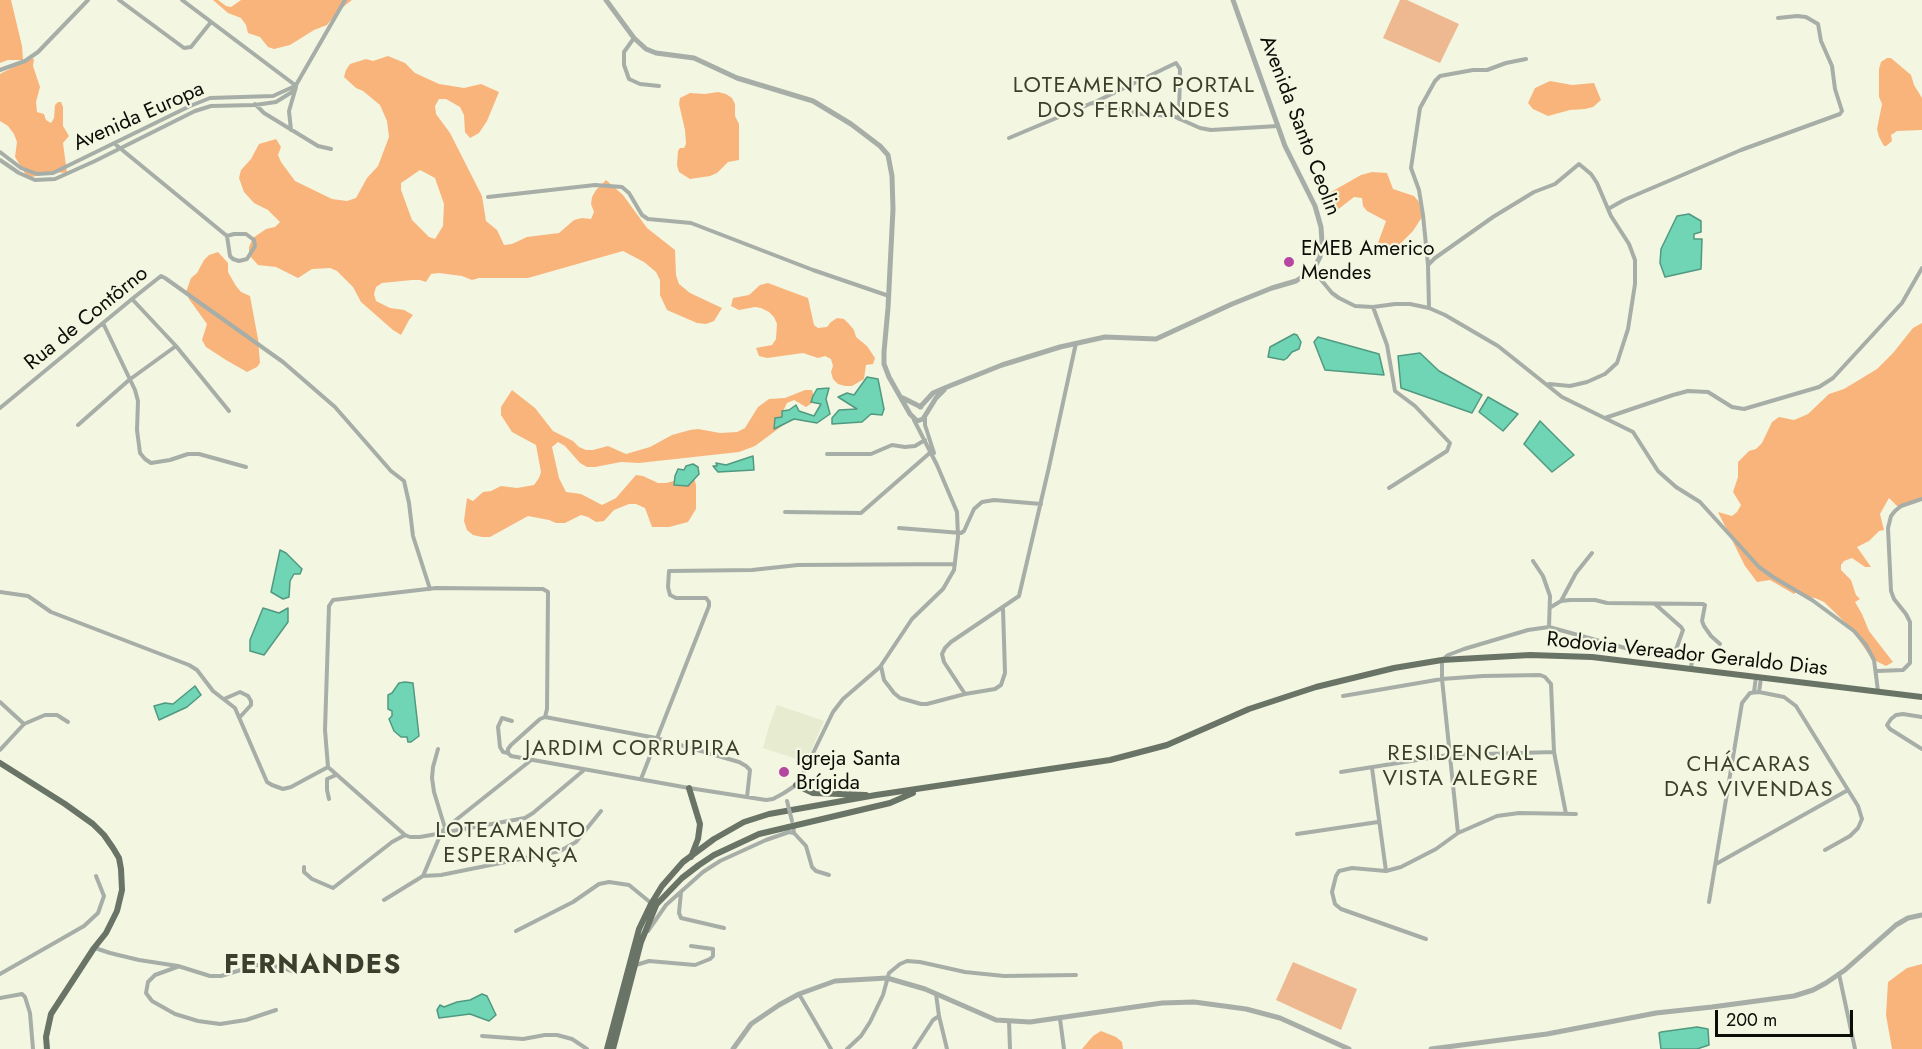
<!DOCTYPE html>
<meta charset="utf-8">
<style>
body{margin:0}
#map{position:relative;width:1922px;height:1049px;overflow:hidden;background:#f3f6e1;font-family:Jost,sans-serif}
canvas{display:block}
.scale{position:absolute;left:1715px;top:1010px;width:138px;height:27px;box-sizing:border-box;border:3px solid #0c0d06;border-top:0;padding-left:8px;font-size:18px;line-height:21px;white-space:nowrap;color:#0c0d06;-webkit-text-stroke:4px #f3f6e1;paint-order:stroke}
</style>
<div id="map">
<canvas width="1922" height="1049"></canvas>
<div class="scale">200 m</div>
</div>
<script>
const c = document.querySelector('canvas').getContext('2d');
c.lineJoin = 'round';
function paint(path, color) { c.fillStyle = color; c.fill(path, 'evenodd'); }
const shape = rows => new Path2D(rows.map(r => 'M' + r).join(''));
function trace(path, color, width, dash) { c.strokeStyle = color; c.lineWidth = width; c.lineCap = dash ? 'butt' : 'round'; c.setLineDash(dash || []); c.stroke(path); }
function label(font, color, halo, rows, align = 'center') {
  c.font = font + ' Jost,sans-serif'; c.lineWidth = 4.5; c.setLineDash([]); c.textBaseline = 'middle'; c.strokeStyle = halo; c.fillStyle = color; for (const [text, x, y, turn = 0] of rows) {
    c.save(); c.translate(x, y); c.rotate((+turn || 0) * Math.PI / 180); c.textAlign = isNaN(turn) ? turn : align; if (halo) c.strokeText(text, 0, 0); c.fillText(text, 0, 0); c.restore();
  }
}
paint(shape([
 [777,705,824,721,806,762,763,748,769,726]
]), '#e7ebcf');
paint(shape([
 [1400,0,1407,0,1459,24,1440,63,1383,38],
 [1293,962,1357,989,1341,1030,1276,1000]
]), '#eeb991');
paint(shape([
 [0,0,11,0,22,46,23,60,8,60,0,63],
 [213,0,218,0,226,6,231,7,241,0,352,0,339,10,327,25,314,30,290,45,274,49,268,47,260,37,248,33,246,25,241,18,228,13],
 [388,56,405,63,415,73,439,84,464,88,481,84,499,92,487,121,479,133,470,138,465,132,464,115,460,107,446,99,439,99,435,106,436,114,450,133,482,196,486,221,497,230,504,245,512,244,527,237,559,233,574,220,582,218,591,219,594,212,591,204,592,197,596,190,606,180,623,195,647,228,675,250,676,275,679,284,690,293,722,308,714,321,706,324,697,323,667,310,660,295,660,280,656,272,644,262,623,251,528,278,479,278,472,280,462,276,439,273,431,274,426,282,420,280,412,280,382,283,376,287,374,294,376,301,390,308,404,310,413,315,409,320,401,335,393,330,361,302,353,287,337,271,330,268,312,269,298,278,276,267,258,265,249,255,249,247,253,238,266,229,275,227,280,222,268,210,254,203,244,192,239,178,241,170,251,159,259,144,276,139,281,147,278,155,281,162,295,181,332,199,347,201,356,198,367,178,378,166,389,137,387,121,380,105,363,91,356,88,344,77,346,70,350,64,366,59,373,61],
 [420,170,435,178,444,204,443,226,435,239,429,237,412,220,401,190,401,183],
 [31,58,34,59,33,66,40,87,36,102,37,112,44,114,46,120,51,123,54,118,55,105,58,102,61,102,63,107,63,126,69,136,63,143,67,173,51,172,32,177,26,175,15,157,17,142,14,134,8,126,0,121,0,74],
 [1887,58,1891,58,1911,75,1914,85,1922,98,1922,130,1897,131,1891,135,1892,141,1886,146,1884,146,1879,137,1877,129,1882,104,1879,97,1879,69,1881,62],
 [1550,81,1572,85,1594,83,1601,100,1593,107,1585,109,1570,110,1548,116,1533,109,1528,103,1535,88],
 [718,92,726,94,732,98,735,104,735,116,739,124,739,160,728,162,717,173,710,176,690,179,679,172,677,165,678,151,680,148,684,148,686,144,685,130,679,104,680,98,690,93,705,94],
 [1372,172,1387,173,1393,189,1414,196,1419,202,1422,217,1413,231,1400,244,1392,246,1378,243,1386,221,1367,211,1363,206,1362,198,1354,197,1336,211,1329,207,1328,199,1331,192,1361,175],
 [218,252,228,263,228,272,236,286,241,292,250,296,258,339,260,363,257,367,247,372,226,360,206,347,202,340,207,324,189,299,186,292,191,278,197,273,204,260,209,255],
 [768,283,808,298,814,325,818,328,827,327,831,322,837,318,844,319,849,324,854,330,856,337,867,346,875,358,873,364,866,365,864,379,852,386,845,386,838,384,833,379,831,372,833,366,831,359,825,356,818,358,803,353,767,358,759,356,756,348,772,345,776,339,777,324,774,317,769,312,761,308,755,307,739,310,731,306,733,298,749,295,760,285],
 [1922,323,1922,499,1900,507,1897,506,1889,498,1880,514,1884,530,1879,531,1869,541,1857,547,1871,567,1865,567,1852,558,1844,561,1841,565,1841,570,1851,580,1856,595,1860,599,1855,602,1862,614,1869,631,1893,662,1886,666,1872,659,1850,627,1824,602,1815,598,1802,596,1798,590,1794,594,1770,580,1757,582,1745,566,1718,512,1732,516,1737,512,1741,505,1733,492,1738,477,1738,462,1749,451,1756,449,1762,443,1772,422,1779,417,1794,420,1808,414,1829,394,1844,389,1877,369,1893,353,1913,328],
 [512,390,535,408,553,431,573,441,579,447,586,450,593,450,608,446,626,454,650,447,672,435,690,430,698,429,720,433,737,432,745,428,758,407,769,399,785,398,805,390,812,390,814,397,812,403,806,407,794,400,787,403,781,415,788,417,786,423,755,446,739,452,639,463,621,462,595,467,587,467,580,463,565,446,558,442,552,447,559,478,566,492,581,494,602,505,616,498,636,475,643,476,658,483,666,483,674,481,678,475,694,478,696,485,696,509,688,522,669,527,652,527,645,508,636,504,629,504,614,510,604,521,596,522,588,517,581,515,565,523,556,523,549,520,528,516,490,537,482,537,473,535,467,530,464,521,467,498,473,501,483,492,491,491,501,486,517,488,534,485,539,478,541,472,536,445,512,432,501,415,501,407],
 [1922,964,1922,1049,1892,1049,1886,1015,1888,982,1907,968],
 [1101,1031,1116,1037,1122,1042,1123,1049,1082,1049,1093,1036]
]), '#f9b47c');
const water = shape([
 [1689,214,1701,221,1701,232,1694,234,1694,239,1702,239,1701,269,1665,277,1660,263,1661,249,1677,216,1689,214],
 [1294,334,1297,335,1301,342,1299,349,1292,352,1287,358,1284,360,1268,357,1270,347,1294,334],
 [1318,337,1379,354,1384,375,1325,370,1314,342,1318,337],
 [1420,353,1439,371,1482,395,1472,413,1401,388,1398,356,1420,353],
 [867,377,878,379,884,409,882,415,871,414,862,422,832,424,832,418,839,410,857,409,838,397,847,393,854,395,867,377],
 [829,388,826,399,830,414,817,423,794,419,774,429,775,418,782,417,782,411,789,410,796,405,799,411,814,416,821,404,811,402,813,396,817,389,829,388],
 [1488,397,1518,414,1503,431,1479,412,1488,397],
 [1540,421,1574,455,1552,472,1524,444,1540,421],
 [753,456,754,470,718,472,713,466,717,466,716,463,726,465,753,456],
 [693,464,698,467,699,474,688,486,674,485,675,476,678,469,684,470,686,466,693,464],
 [280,550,286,553,302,569,300,574,294,574,290,581,289,597,283,599,271,592,280,550],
 [263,608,279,613,288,608,288,622,264,655,250,651,250,640,263,608],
 [405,682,413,683,419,736,411,742,408,742,407,737,401,737,394,731,389,719,392,716,392,711,388,709,388,695,392,693,399,683,405,682],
 [195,686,201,695,187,707,159,720,154,706,165,703,173,704,195,686],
 [482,994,487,996,496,1015,489,1021,470,1014,439,1018,437,1010,440,1005,444,1007,457,1002,470,1000,482,994],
 [1697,1027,1708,1029,1709,1045,1697,1049,1661,1049,1659,1033,1661,1032,1697,1027]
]);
paint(water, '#6fd5b4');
trace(water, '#519980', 1.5);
trace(shape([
 [119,0,184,48,191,47,211,22],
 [182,0,295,85],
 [634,38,624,52,624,65,629,79,640,84,659,86],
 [0,70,25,61,38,52,88,0],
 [1093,103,1176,63,1180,69,1179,119],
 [255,104,264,113,318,146,331,149],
 [291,130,289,111,296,87],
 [1009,138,1092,103,1141,114,1173,116,1200,128,1211,130,1278,126],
 [115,144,227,236],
 [0,152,21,168,37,174,53,173,190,106,210,98,273,96,295,86],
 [0,160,19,173,35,180,55,179,95,161,195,111,211,106,255,105,276,102,292,92,345,0],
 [488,197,595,185,622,187,629,193,642,215,648,219,691,223,813,270,889,296],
 [1608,209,1624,200,1741,150,1840,114,1842,111,1835,89,1832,66,1821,41,1818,24,1806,17,1797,16,1778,18],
 [234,234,246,234,254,240,255,246,247,259,239,261,233,259,230,256,227,236,234,234],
 [1428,265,1435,258,1493,217,1534,192,1555,184,1579,164,1591,174,1597,183,1611,216,1629,244,1635,260,1635,284,1628,329,1617,363,1605,374,1587,382,1570,386,1549,384],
 [1313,270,1332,293,1339,298,1355,306,1373,307,1395,304,1410,304,1429,308,1445,315,1498,346,1562,397,1633,432,1658,471,1676,487,1700,502,1759,567,1773,577,1812,600,1854,631,1866,645,1874,660,1878,691],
 [132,299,176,346,229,411],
 [1373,307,1387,345,1395,391,1415,406,1450,443,1447,451,1389,488],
 [1429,308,1428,265,1423,215,1419,190,1411,168,1420,108,1435,81,1440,76,1473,70,1487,70,1506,63,1526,59],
 [103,323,135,390,138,401,137,430,140,453,145,459,151,463,170,460,188,454,199,454,246,467],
 [0,408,132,299,161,276,165,278,283,362,335,407,391,471,404,481,409,503,413,536,430,589],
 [925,417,925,425,934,453],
 [1605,418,1673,395,1688,391,1708,392,1732,407,1744,409,1819,387,1833,378,1902,303,1922,268],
 [78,425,129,380,176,346],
 [827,454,871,454,892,445,905,447,915,446,925,440],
 [785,512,861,513,932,451],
 [899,528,961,533,964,531,974,509,982,502,994,500,1041,504],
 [1533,561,1543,576,1550,596,1549,627],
 [0,592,28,596,51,612,189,665,197,670,213,691,235,708,267,782,272,785,283,789,291,787,328,767],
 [1561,601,1576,573,1592,553],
 [1655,604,1681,627,1683,630,1674,655],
 [1551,607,1561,601,1570,600,1595,600,1607,603,1703,604,1705,605,1702,621,1704,626,1711,636,1720,644],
 [881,666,884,680,894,693,900,698,921,704,927,704,965,694,995,689,1001,685,1005,673,1003,609],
 [1877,671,1903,670,1910,663,1910,622,1906,614,1894,599,1891,591,1888,528,1891,516,1895,511,1901,506,1922,499],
 [1754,692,1756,677],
 [1759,692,1761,678],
 [965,694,944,662,942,654,945,648,951,642,1019,596,1049,467,1076,343],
 [1343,696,1442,679,1483,676,1540,675,1545,677,1551,684,1554,752,1566,814],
 [224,699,240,692,248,696,251,701,251,705,240,717],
 [0,702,24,724],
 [545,717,656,738,739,762,746,766,750,770,747,797],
 [1922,717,1903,714,1896,715,1891,719,1887,725,1890,729,1922,749],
 [438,749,433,767,432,778,434,792,445,828],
 [0,750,24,724,45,715,57,715,68,722],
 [508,753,503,752,500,747,498,727,502,718,512,721],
 [1372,768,1386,871],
 [584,770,533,813,525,818,420,837,410,837,405,835,328,767,325,730,329,606,333,600,436,588,543,589,548,592,547,709,545,717,540,719,511,745,508,749,508,753,511,756,689,788,766,800,773,799,784,793,796,785,801,778,833,712,843,699,880,667,912,619,943,589,954,570,958,537,957,512,937,465,914,420],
 [1341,772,1449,755,1554,752],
 [641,779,709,606,709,602,706,598,676,598,670,595,668,587,669,571,752,570,798,565,955,564],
 [329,799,327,790,327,779,336,775],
 [793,825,794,833,806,846,812,867,816,871,829,875],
 [1458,833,1442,679,1442,660,1448,655,1464,649,1528,630,1549,627,1636,651,1692,658,1691,669],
 [1297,834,1378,822],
 [1716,864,1848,790],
 [304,867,304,872,312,879,333,888,392,842,405,835],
 [423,876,442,831,530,761],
 [681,892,679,913,681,918,724,928],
 [384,900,423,876,441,875,560,851,576,842,601,811],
 [1709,902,1742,703,1750,693,1759,692,1784,697,1796,706,1858,806,1862,819,1858,828,1850,836,1825,850],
 [516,931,573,902,599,884,609,882,629,885,651,903],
 [648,931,666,905,703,872,720,861,766,840,789,832,794,833],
 [1426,939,1341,909,1335,904,1332,892,1336,876,1339,871,1352,868,1386,871,1401,867,1436,849,1458,833,1497,816,1519,813,1576,814],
 [95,948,110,953,139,960,178,966,210,976,221,976,257,965,281,967,291,971],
 [636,965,649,961,695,965,710,959,713,956,713,949,691,946],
 [177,967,155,975,148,982,146,993,152,1001,175,1014,198,1021,220,1024,246,1020,276,1010],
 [0,974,84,926,98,913,104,896,96,876],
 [1839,974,1855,1049],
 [799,994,831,1049],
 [0,998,22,994,25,997,30,1013,33,1049],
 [939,1016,947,1049],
 [1060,1019,1064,1049],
 [1009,1021,1010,1049],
 [482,1036,523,1039,545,1035,557,1035,572,1039,587,1049],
 [847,1049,861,1036,870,1022,883,995,889,973,900,964,907,961,920,962,965,972,1004,976,1076,975],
 [914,1049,933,1020,939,1016,936,994]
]), '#a7aea7', 4);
trace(shape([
 [606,0,634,38,646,49,656,53,694,58,737,78,813,101,851,124,880,146,888,155,892,176,893,209,888,308,884,352,884,364,889,377,910,414,917,421,923,419,936,398,944,390],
 [903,398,921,407],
 [920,407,933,393,947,387,1002,365,1060,347,1105,337,1156,339,1232,304,1272,288,1296,281,1313,270,1320,257,1322,242,1321,227,1315,206,1285,146,1233,0],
 [733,1049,751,1024,779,1005,799,994,835,981,887,978,925,989,996,1020,1030,1022,1162,1003,1194,1002,1246,1009,1280,1018,1349,1049],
 [1431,1049,1547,1034,1656,1013,1712,1007,1794,996,1813,990,1826,983,1845,970,1896,925,1908,918,1922,915]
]), '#a7aea7', 5);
trace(shape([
 [0,763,65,804,93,824,104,835,113,848,119,858,121,869,122,890,117,911,106,933,94,948,51,1014,46,1037,47,1049],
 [796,785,813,793,866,795],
 [689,788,700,824,698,839,691,857],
 [655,906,682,878,699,865,714,855,759,834,890,803,913,793],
 [607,1049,639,929,651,904,662,886,683,862,714,839,744,822,769,814,876,795,1110,760,1167,745,1249,709,1316,687,1394,668,1442,660,1530,655,1592,657,1922,697],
 [613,1049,641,942,657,903]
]), '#697467', 6);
trace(shape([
 [787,801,792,821]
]), '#a7aea7', 4);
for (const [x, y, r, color] of [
 [1289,262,6,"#b646a1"],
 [784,772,6,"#b646a1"]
]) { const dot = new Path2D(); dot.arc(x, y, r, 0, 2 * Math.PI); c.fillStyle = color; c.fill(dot); trace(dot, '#f3f6e1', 2); }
label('21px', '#0c0d06', '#f3f6e1', [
 ["Avenida Europa",139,117,-24],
 ["Avenida Santo Ceolin",1299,126,69],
 ["Rua de Contôrno",87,319,-39],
 ["Rodovia Vereador Geraldo Dias",1687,655,6]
]);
label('21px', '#0c0d06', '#f3f6e1', [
 ["EMEB Americo",1301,250],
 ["Mendes",1301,274],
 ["Igreja Santa",796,760],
 ["Brígida",796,784]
], 'left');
c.letterSpacing = '1.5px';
label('22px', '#3c3f2d', '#f3f6e1', [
 ["LOTEAMENTO PORTAL",1134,87],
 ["DOS FERNANDES",1134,112],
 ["JARDIM CORRUPIRA",633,750],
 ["RESIDENCIAL",1461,755],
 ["VISTA ALEGRE",1461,780],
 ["CHÁCARAS",1749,766],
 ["DAS VIVENDAS",1749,791],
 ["LOTEAMENTO",511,832],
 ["ESPERANÇA",511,857]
]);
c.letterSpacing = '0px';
c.letterSpacing = '1.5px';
label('bold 27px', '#3c3f2d', '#f3f6e1', [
 ["FERNANDES",313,966]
]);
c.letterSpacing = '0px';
</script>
